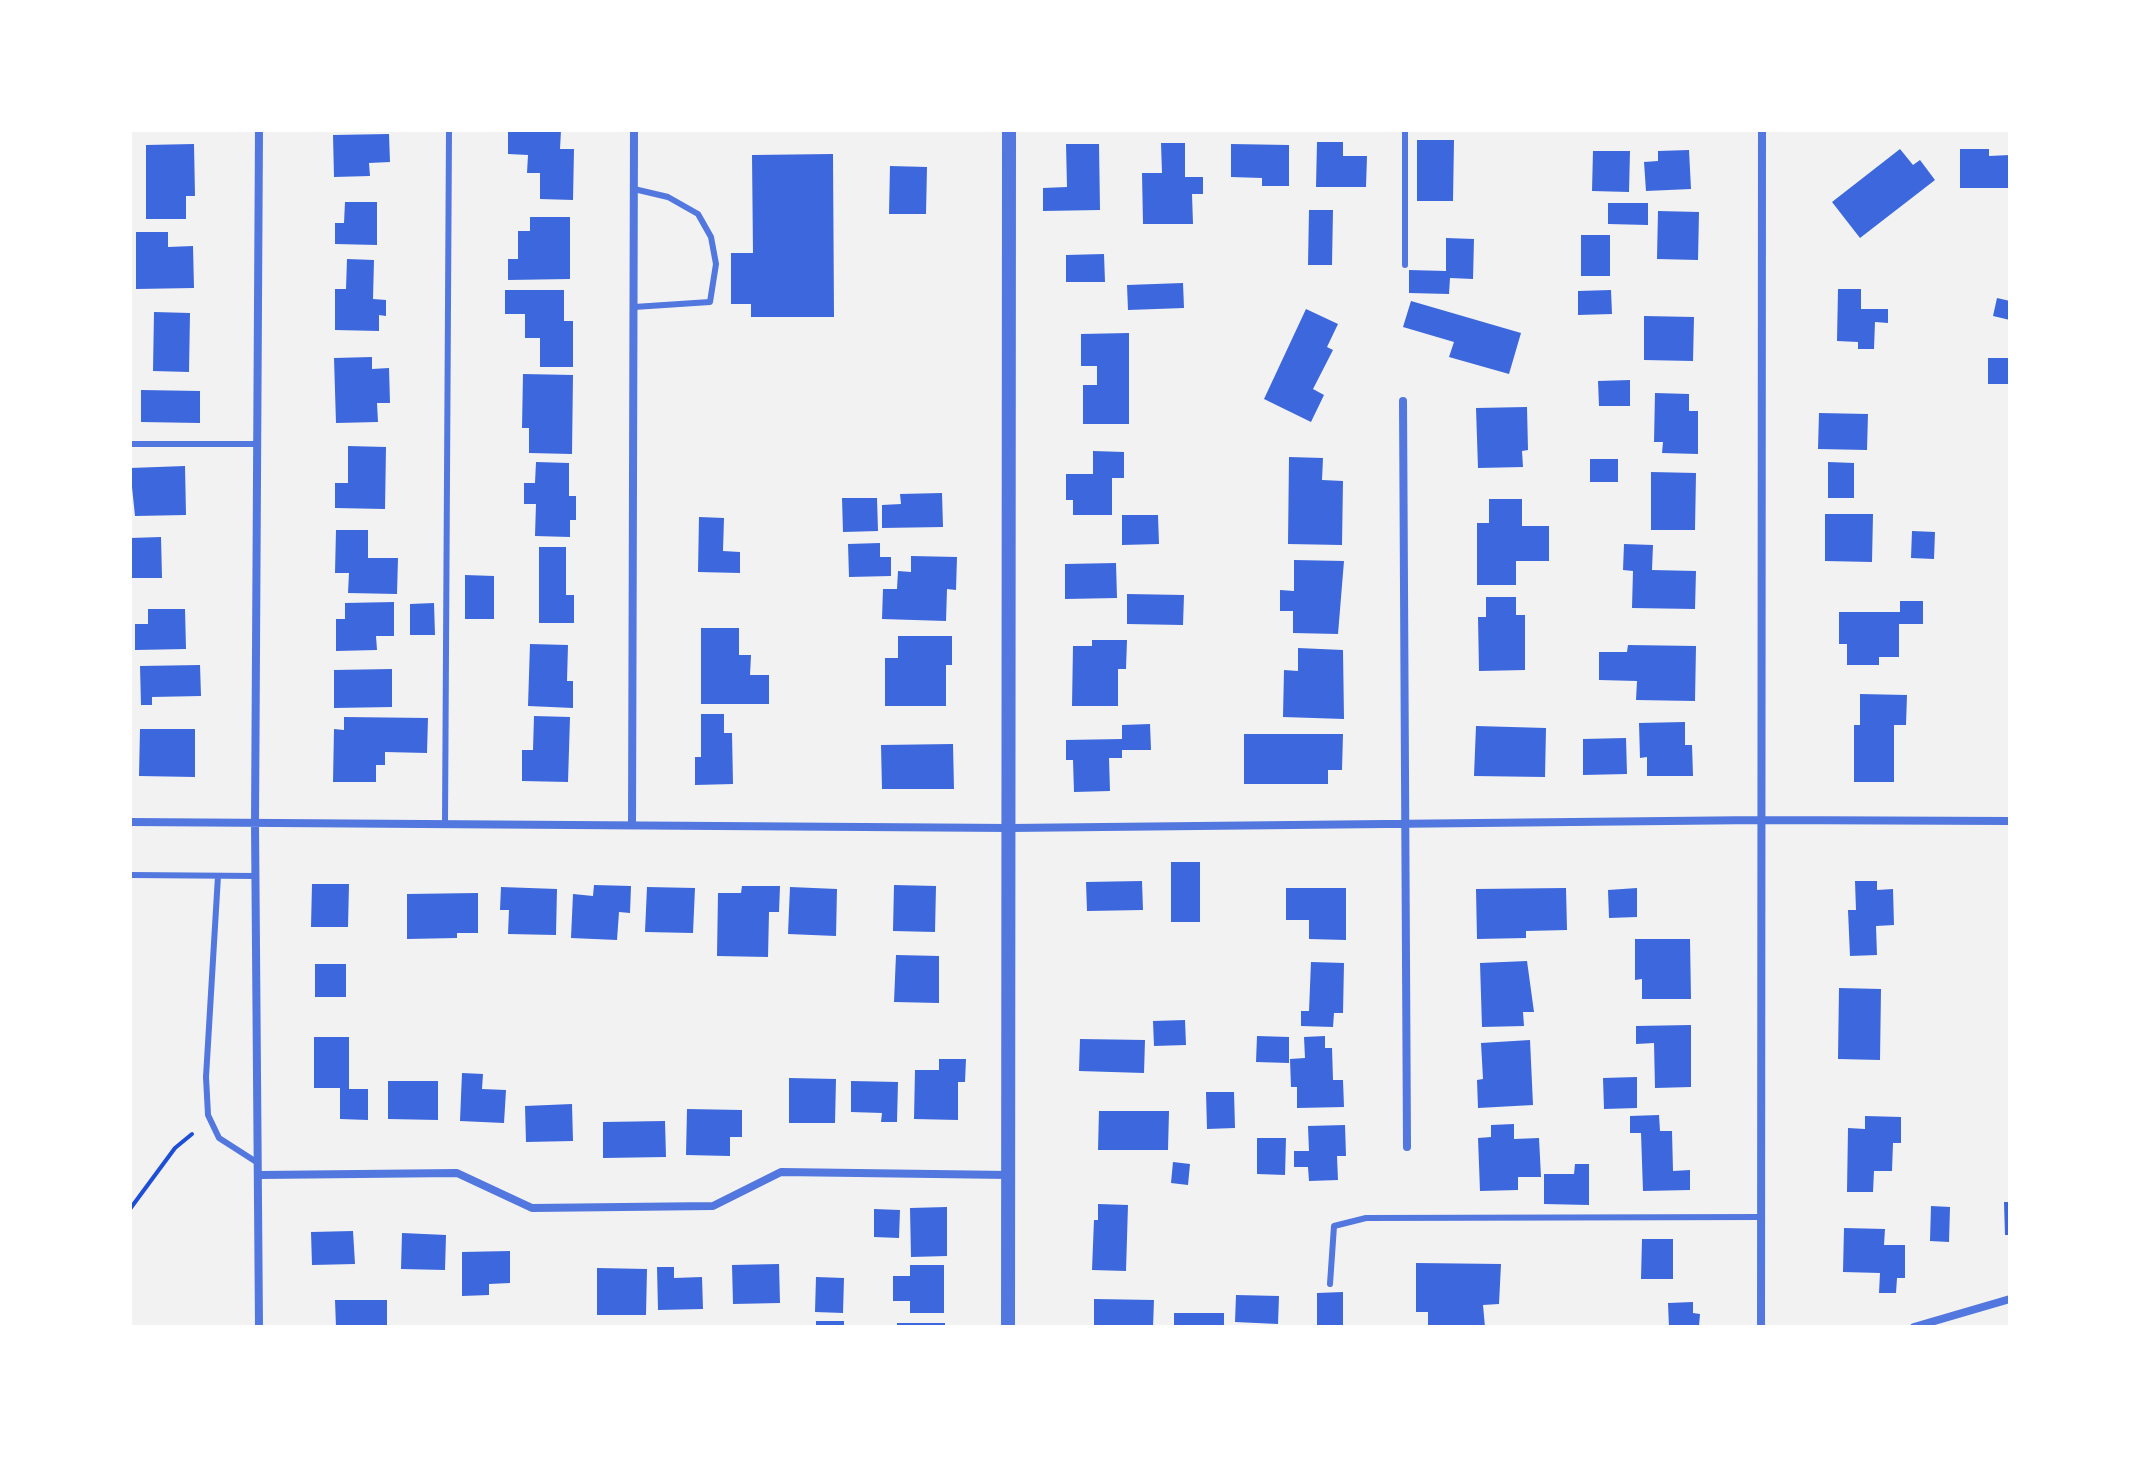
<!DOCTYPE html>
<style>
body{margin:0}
#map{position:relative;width:2140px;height:1457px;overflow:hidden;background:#f2f2f2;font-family:"PT Sans Narrow",sans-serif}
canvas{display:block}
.frame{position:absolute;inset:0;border:132px solid #fff;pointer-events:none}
</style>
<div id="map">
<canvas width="2140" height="1457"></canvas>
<div class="frame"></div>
</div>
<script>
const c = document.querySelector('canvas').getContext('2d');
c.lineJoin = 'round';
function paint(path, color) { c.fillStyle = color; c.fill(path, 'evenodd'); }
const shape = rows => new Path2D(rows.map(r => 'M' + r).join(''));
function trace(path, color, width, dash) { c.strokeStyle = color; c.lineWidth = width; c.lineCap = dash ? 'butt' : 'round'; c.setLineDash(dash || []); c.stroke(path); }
paint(shape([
 [508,130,561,130,560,149,574,149,573,200,540,199,540,173,527,173,528,155,508,154],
 [389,134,390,162,369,163,370,176,334,177,333,135],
 [1417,140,1454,140,1453,201,1417,201],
 [1317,142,1343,142,1343,156,1367,156,1366,187,1316,187],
 [1161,143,1185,143,1185,177,1203,177,1203,194,1192,194,1193,224,1143,224,1142,173,1162,173],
 [194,144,195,196,186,196,186,219,146,219,146,145],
 [1066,144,1099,144,1100,210,1043,211,1043,188,1067,187],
 [1231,144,1289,145,1289,186,1262,186,1262,178,1231,177],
 [1900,149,1913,165,1920,160,1935,180,1860,238,1832,202],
 [1960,149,1989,149,1989,156,2010,155,2010,188,1960,188],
 [1689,150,1691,189,1646,191,1644,162,1658,161,1658,151],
 [1593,151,1630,151,1629,192,1592,191],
 [833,154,834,317,751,317,751,304,731,304,731,253,753,253,752,155],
 [890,166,927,167,926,214,889,214],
 [345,202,377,202,377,245,335,244,335,223,344,223],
 [1608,203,1648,203,1648,225,1608,224],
 [1309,210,1333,210,1332,265,1308,265],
 [1658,211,1699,212,1698,260,1657,259],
 [530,217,570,217,570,279,508,280,508,259,518,259,518,231,530,231],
 [136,232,168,232,168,247,193,246,194,288,136,289],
 [1581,235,1610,235,1610,276,1581,276],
 [1446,238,1474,239,1473,279,1450,278,1449,294,1409,293,1409,270,1446,271],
 [1104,254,1105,282,1066,282,1066,255],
 [347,259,374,260,373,299,386,300,386,316,379,315,379,331,335,330,335,289,346,289],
 [1183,283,1184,308,1128,310,1127,285],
 [1838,289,1861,289,1861,309,1888,309,1888,323,1875,322,1874,349,1858,349,1858,342,1837,341],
 [505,290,564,290,564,321,573,321,573,367,540,367,540,338,525,338,525,314,505,314],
 [1611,290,1612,314,1578,315,1578,291],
 [1997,298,2010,301,2010,320,1993,316],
 [1411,301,1521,333,1509,374,1449,357,1454,342,1403,327],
 [1306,309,1338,324,1327,347,1333,350,1313,389,1324,395,1311,422,1264,399],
 [154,312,190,313,189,372,153,371],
 [1644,316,1694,317,1693,361,1644,360],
 [1129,333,1129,424,1083,424,1083,385,1097,385,1097,366,1081,366,1081,334],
 [372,357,372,369,389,368,390,403,377,403,378,422,336,423,334,358],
 [1988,358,2010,358,2010,384,1988,384],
 [523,374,573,375,572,454,529,453,529,428,522,428],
 [1630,380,1630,406,1599,406,1598,381],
 [141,390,200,391,200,423,141,422],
 [1655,393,1689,394,1689,411,1698,411,1698,454,1662,453,1663,442,1654,442],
 [1527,407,1528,450,1522,451,1523,467,1478,468,1476,408],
 [1819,413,1868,414,1867,450,1818,449],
 [348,446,386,447,385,509,335,508,335,483,348,483],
 [1093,451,1124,452,1124,478,1112,478,1112,515,1073,515,1073,500,1066,500,1066,474,1093,474],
 [1289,457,1323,458,1322,480,1343,481,1342,545,1288,544],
 [1590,459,1618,459,1618,482,1590,482],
 [536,462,569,463,569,496,576,496,576,520,570,520,570,537,535,536,536,504,524,504,524,483,535,483],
 [1828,462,1854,463,1854,498,1828,498],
 [185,466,186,515,135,516,130,468],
 [1651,472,1696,473,1695,530,1651,530],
 [942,493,943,527,882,528,882,505,901,504,900,494],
 [842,498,877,498,878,531,843,532],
 [1489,499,1522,499,1522,526,1549,526,1549,561,1516,561,1516,585,1477,585,1477,523,1489,523],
 [1825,514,1873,514,1872,562,1825,561],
 [1122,515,1158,515,1159,544,1122,545],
 [699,517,724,518,723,551,740,552,740,573,698,572],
 [336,530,368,530,368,558,398,558,397,594,348,593,349,573,335,573],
 [1912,531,1935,532,1934,559,1911,558],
 [161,537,162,578,130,578,130,538],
 [880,543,880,557,891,557,891,576,849,577,848,544],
 [1624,544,1653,545,1652,570,1696,571,1695,609,1632,608,1633,571,1623,570],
 [539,547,566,547,566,595,574,595,574,623,539,623],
 [911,556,957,557,956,590,947,589,946,621,882,619,883,589,897,589,898,571,911,572],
 [1294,560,1344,561,1338,634,1293,633,1293,611,1280,611,1280,590,1294,591],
 [1116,563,1117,598,1065,599,1065,564],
 [465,575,494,576,494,619,465,619],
 [1127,594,1184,595,1183,625,1127,624],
 [1486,597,1516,597,1516,615,1525,615,1525,670,1479,671,1478,617,1486,617],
 [1900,601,1923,601,1923,624,1899,624,1899,657,1879,657,1879,665,1847,665,1847,644,1839,644,1839,612,1900,612],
 [394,602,394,636,376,636,377,650,336,651,336,619,345,619,345,603],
 [434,603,435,635,410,635,410,604],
 [148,609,185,609,186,649,135,650,135,624,148,624],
 [701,628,739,628,739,655,751,655,750,675,769,675,769,704,701,704],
 [898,636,952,636,952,665,946,665,946,706,885,706,885,658,898,658],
 [1092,640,1127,640,1126,669,1118,669,1118,706,1072,706,1073,646,1092,646],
 [530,644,568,645,567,681,573,681,573,708,528,706],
 [1628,645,1696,646,1695,701,1636,700,1637,681,1599,680,1599,652,1627,652],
 [1298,648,1343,650,1344,719,1283,717,1284,670,1298,671],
 [200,665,201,696,152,697,152,705,141,705,140,666],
 [392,669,392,707,334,708,334,670],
 [1860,694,1907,695,1906,725,1894,725,1894,782,1854,782,1854,725,1860,725],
 [701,714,724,714,724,733,732,733,733,784,695,785,695,757,701,757],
 [534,716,570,717,568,782,522,781,522,750,533,750],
 [344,717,428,718,427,753,385,752,385,765,376,765,376,782,333,782,334,729,344,730],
 [1685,722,1685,745,1692,745,1693,776,1647,776,1647,757,1640,758,1639,723],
 [1150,724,1151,750,1122,750,1122,758,1109,758,1110,791,1074,792,1073,760,1066,760,1066,740,1122,739,1122,725],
 [1476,726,1546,728,1545,777,1474,776],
 [140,729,195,729,195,777,139,776],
 [1244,734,1343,734,1342,770,1328,770,1328,784,1244,784],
 [1626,738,1627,774,1583,775,1583,739],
 [953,744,954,789,882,789,881,745],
 [1171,862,1200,862,1200,922,1171,922],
 [1142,881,1143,910,1087,911,1086,882],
 [1855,881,1877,881,1877,890,1893,889,1894,925,1876,926,1877,955,1850,956,1848,910,1856,910],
 [312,884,349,884,348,927,311,927],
 [594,885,631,886,630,913,619,912,617,940,571,938,573,894,593,896],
 [894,885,936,886,935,932,893,931],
 [742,886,780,886,779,912,769,912,768,957,717,956,718,893,741,893],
 [501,887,557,889,556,935,508,934,509,910,500,910],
 [647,887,695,888,693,933,645,932],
 [790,887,837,889,836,936,788,934],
 [1286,888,1346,888,1346,940,1309,939,1309,920,1286,920],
 [1566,888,1567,930,1526,931,1526,938,1477,939,1476,889],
 [1637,888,1637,917,1609,918,1608,890],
 [478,893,478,933,457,933,457,938,407,939,407,894],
 [1635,939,1690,939,1691,999,1642,999,1642,979,1635,980],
 [896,955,939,956,939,1003,894,1002],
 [1527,961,1534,1012,1523,1012,1524,1026,1482,1027,1480,963],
 [1311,962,1344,963,1343,1013,1334,1013,1333,1027,1301,1026,1301,1011,1309,1011],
 [315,964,346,964,346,997,315,997],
 [1839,988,1881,989,1880,1060,1838,1059],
 [1185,1020,1186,1045,1154,1046,1153,1021],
 [1691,1025,1691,1087,1655,1088,1654,1043,1636,1044,1636,1026],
 [1257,1036,1289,1037,1289,1063,1256,1062],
 [1325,1036,1325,1048,1332,1048,1333,1080,1343,1080,1344,1107,1297,1108,1297,1087,1291,1087,1290,1059,1305,1058,1304,1037],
 [314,1037,349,1037,349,1089,368,1089,368,1120,340,1119,340,1088,314,1088],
 [1080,1039,1145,1040,1144,1073,1079,1071],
 [1530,1040,1533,1105,1478,1108,1477,1080,1483,1079,1481,1043],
 [939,1059,966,1059,965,1082,958,1082,958,1120,914,1119,915,1070,939,1070],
 [462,1073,483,1074,482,1089,506,1090,504,1123,460,1121],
 [1637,1077,1637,1108,1604,1109,1603,1078],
 [789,1078,836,1079,835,1123,789,1123],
 [388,1081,438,1081,438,1120,388,1119],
 [851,1081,898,1082,897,1122,881,1122,882,1113,851,1112],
 [1206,1092,1234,1092,1235,1128,1207,1129],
 [572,1104,573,1141,526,1142,525,1106],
 [687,1109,742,1110,742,1137,730,1137,730,1156,686,1155],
 [1099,1111,1169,1111,1168,1150,1098,1150],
 [1659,1115,1660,1131,1672,1131,1673,1171,1690,1170,1690,1190,1643,1191,1641,1133,1630,1133,1630,1116],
 [1865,1116,1901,1117,1901,1143,1893,1143,1892,1171,1874,1171,1873,1192,1847,1192,1848,1128,1865,1129],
 [665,1121,666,1157,603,1158,603,1122],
 [1514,1124,1514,1139,1539,1138,1541,1177,1518,1177,1518,1190,1480,1191,1478,1138,1491,1137,1491,1125],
 [1345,1125,1346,1156,1337,1156,1338,1180,1309,1181,1308,1167,1294,1167,1294,1151,1309,1151,1308,1126],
 [1257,1138,1286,1138,1285,1175,1257,1174],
 [1173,1162,1190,1164,1188,1185,1171,1183],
 [1575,1164,1589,1164,1589,1205,1544,1204,1544,1174,1574,1174],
 [2004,1202,2010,1202,2010,1235,2005,1235],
 [1098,1204,1128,1205,1126,1271,1092,1270,1094,1220,1098,1220],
 [1931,1206,1950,1207,1949,1242,1930,1241],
 [947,1207,947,1256,911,1257,910,1208],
 [874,1209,900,1210,899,1238,874,1237],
 [1844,1228,1885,1229,1884,1245,1905,1245,1905,1278,1897,1278,1896,1293,1879,1293,1880,1273,1843,1272],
 [353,1231,355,1264,312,1265,311,1232],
 [402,1233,446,1235,445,1270,401,1269],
 [1642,1239,1673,1239,1673,1279,1641,1279],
 [510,1251,510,1283,489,1284,489,1295,462,1296,462,1252],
 [1416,1263,1501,1264,1499,1304,1483,1305,1485,1327,1428,1327,1428,1312,1416,1312],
 [779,1264,780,1303,733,1304,732,1265],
 [910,1265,944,1265,944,1313,910,1313,910,1301,893,1301,893,1276,910,1276],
 [657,1267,674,1267,674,1278,702,1277,703,1309,658,1310],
 [597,1268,647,1269,646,1315,597,1315],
 [816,1277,844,1278,843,1313,815,1312],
 [1343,1292,1343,1327,1317,1327,1317,1293],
 [1236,1295,1279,1296,1278,1324,1235,1322],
 [1094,1299,1154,1300,1153,1327,1094,1327],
 [335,1300,387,1300,387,1327,336,1327],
 [1693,1302,1693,1313,1700,1314,1699,1326,1669,1327,1668,1303],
 [1174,1313,1224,1313,1224,1327,1174,1327],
 [816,1321,844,1321,844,1327,816,1327],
 [897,1323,945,1323,945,1327,897,1327]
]), '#3d67dc');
trace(shape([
 [130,1209,175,1148,192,1134]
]), '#1d4ed8', 4);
trace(shape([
 [1405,130,1405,265],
 [634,307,710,302,716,264,711,237,698,214,668,197,634,189],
 [130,444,257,444],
 [445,823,449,130],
 [130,875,256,876],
 [218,876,206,1077,208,1115,219,1138,258,1163],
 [1330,1284,1334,1226,1366,1218,1761,1217]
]), '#5277de', 6);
trace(shape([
 [259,130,255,823,259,1327],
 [1403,401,1407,1147],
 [130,822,1010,828,1760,820,2010,821],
 [632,824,634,130],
 [260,1175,457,1173,532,1208,713,1206,781,1172,1009,1175],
 [1761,1327,1762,130],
 [1914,1327,2010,1299]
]), '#5277de', 8);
trace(shape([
 [1008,1327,1009,130]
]), '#5277de', 14);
</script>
